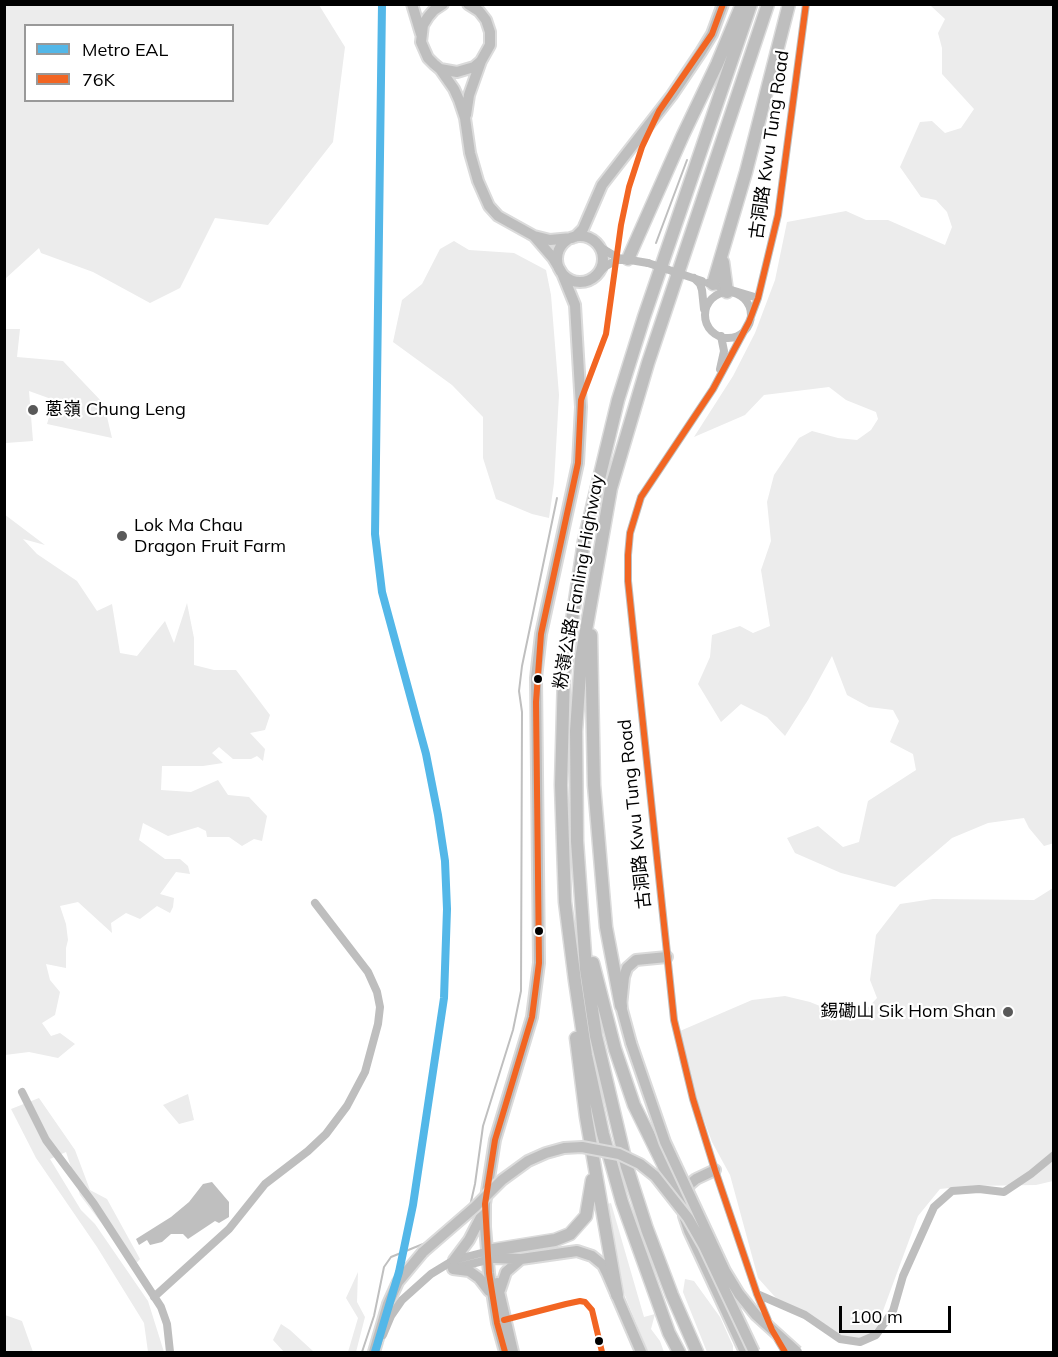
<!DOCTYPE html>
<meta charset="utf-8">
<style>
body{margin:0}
#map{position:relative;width:1058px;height:1357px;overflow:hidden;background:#fff;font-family:Mulish,sans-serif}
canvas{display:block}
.frame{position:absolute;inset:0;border:6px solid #000;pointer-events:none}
.legend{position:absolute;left:24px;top:24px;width:210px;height:78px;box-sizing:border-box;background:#fff;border:2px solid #999;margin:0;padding:8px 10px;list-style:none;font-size:18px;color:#000}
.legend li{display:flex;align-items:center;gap:12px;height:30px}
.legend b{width:30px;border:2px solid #999}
.scale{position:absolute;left:839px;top:1306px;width:112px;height:27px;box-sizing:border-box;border:3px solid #000;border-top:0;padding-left:8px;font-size:18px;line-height:21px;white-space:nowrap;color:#000;-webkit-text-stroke:4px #fff;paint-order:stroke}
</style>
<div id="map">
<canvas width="1058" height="1357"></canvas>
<div class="frame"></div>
<ul class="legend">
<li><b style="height:8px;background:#53b7e8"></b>Metro EAL</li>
<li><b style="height:8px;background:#f26522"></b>76K</li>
</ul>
<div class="scale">100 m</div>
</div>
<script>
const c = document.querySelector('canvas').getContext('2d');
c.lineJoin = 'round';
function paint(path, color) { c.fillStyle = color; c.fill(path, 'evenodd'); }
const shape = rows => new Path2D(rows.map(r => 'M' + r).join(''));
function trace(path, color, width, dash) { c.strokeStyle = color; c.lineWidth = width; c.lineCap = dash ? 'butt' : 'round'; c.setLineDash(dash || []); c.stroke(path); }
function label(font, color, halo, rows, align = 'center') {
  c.font = font + ' Mulish,"Noto Sans SC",sans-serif'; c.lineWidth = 4.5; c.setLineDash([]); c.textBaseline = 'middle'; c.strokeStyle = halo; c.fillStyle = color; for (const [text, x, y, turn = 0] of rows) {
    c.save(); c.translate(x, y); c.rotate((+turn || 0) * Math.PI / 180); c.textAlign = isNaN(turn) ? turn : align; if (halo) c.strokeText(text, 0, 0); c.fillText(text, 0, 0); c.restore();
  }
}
paint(shape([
 [5,4,319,5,345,47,333,142,268,225,215,218,180,288,150,303,93,272,41,253,39,248,5,279],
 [26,26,232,26,232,100,26,100],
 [925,5,1053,5,1054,843,1044,846,1029,828,1024,818,988,823,952,838,895,887,841,873,795,853,787,838,818,826,843,847,859,842,868,801,916,770,913,754,890,742,899,721,893,710,869,707,847,695,832,656,808,700,785,736,767,717,741,704,721,722,698,684,710,657,712,635,740,626,753,633,770,626,761,570,771,541,767,502,774,475,799,438,812,431,838,438,857,440,871,430,878,419,876,412,846,400,829,387,764,395,745,415,694,437,733,376,755,333,775,280,787,222,846,211,866,220,888,220,945,245,952,227,947,212,936,200,921,197,900,167,920,122,932,121,945,133,961,128,974,109,942,74,942,48,938,33,945,19,931,6],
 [454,241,469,250,514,253,546,270,551,295,559,395,554,483,549,518,532,514,496,499,483,458,483,417,452,385,393,342,402,300,422,284,440,249],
 [5,329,20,329,17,357,63,361,104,404,112,438,47,424,54,400,29,391,33,441,6,443],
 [4,514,45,545,23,539,37,554,77,581,97,611,112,604,120,653,137,656,165,621,174,643,187,603,194,638,194,665,214,670,236,670,270,715,265,730,250,733,265,749,263,761,257,756,251,759,233,759,219,747,212,753,223,763,203,766,162,766,161,790,191,792,218,780,228,795,249,797,267,816,262,841,254,839,242,846,229,837,207,837,206,831,198,827,168,836,143,823,139,840,165,859,180,859,188,866,190,874,176,872,160,894,174,898,173,907,170,913,157,906,140,919,126,913,111,923,112,933,78,902,60,906,66,924,68,940,66,948,66,968,46,964,50,980,60,992,55,1015,42,1023,51,1036,60,1033,75,1044,58,1058,29,1052,5,1055],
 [1053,888,1053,1181,1036,1185,969,1186,940,1189,918,1216,877,1327,864,1341,824,1331,784,1307,758,1278,730,1175,712,1142,686,1071,680,1031,752,1000,785,996,810,1002,847,1017,858,1018,877,998,870,980,876,935,900,904,933,899,1034,900],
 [188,1094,194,1120,179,1124,163,1105],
 [39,1098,75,1150,90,1190,107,1199,140,1259,134,1266,80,1195,66,1152,50,1159,81,1210,95,1224,148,1301,164,1352,148,1352,144,1323,97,1247,36,1158,11,1109],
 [611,1203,644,1317,655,1314,651,1329,660,1341,664,1352,648,1352,627,1301,595,1212,595,1207],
 [358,1272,357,1302,365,1317,356,1352,348,1352,358,1318,346,1298],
 [685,1279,694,1281,720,1317,733,1346,733,1352,707,1352,683,1292],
 [5,1315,22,1321,33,1352,5,1352],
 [281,1324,290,1330,314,1352,284,1352,273,1340]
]), '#ececec');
paint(shape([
 [212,1182,229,1202,229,1217,219,1223,215,1221,188,1239,183,1234,171,1234,162,1242,150,1245,147,1240,139,1245,136,1239,171,1217,189,1202,203,1184]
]), '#bfbfbf');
trace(shape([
 [656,243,687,160],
 [470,1206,475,1184,483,1126,513,1030,521,991,522,712,519,691,522,666,557,498],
 [362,1352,374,1316,384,1267,391,1257,428,1242]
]), '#bfbfbf', 2);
const major = shape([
 [412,4,421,34],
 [443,4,434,10,428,17,423,25,421,42,428,58,434,64,440,69,457,72,474,67,481,61,490,45,490,32,486,20,479,11,468,4],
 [440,69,454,89,459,100,465,118,470,153,478,181,489,206,498,216,534,236,550,240,572,238],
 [466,115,469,95,481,61],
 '557 259a23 23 0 1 1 46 0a23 23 0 1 1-46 0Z',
 [575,237,583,229,602,185,672,95,701,52,712,34,723,4],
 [631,1043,621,1006,624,977,627,968,636,960,667,957],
 [685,1194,690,1184,696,1179,715,1170],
 [684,1216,689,1231,745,1352],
 [494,1258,521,1259,577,1251,592,1256,603,1265,607,1273,641,1352],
 [454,1260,469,1240,483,1213],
 [453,1269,469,1271,479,1278,489,1291],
 [497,1283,513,1352],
 [500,1290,506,1272,521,1259],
 [374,1352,388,1304,398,1282,423,1252],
 [505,1352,497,1323,489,1273,485,1227,485,1204,495,1140,532,1017,539,963,536,678,541,634,578,463,581,407,575,305,562,273,553,258,534,236]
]);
const highway = shape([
 [628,259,683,135,717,64,742,4],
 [723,262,727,292],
 [713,284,746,172,789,4],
 [591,635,594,785,606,927,621,1006],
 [593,963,615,1049,634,1105,663,1164,682,1208],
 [576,1038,586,1117,617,1295],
 [493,1250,555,1240,570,1234,586,1216,592,1180],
 [679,1352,669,1333,622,1202,603,1134,586,1055,575,981,565,902,561,785,564,674,584,541,618,400,644,317,751,4],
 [697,1352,672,1295,647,1229,627,1167,596,1036,586,969,581,898,577,841,576,731,581,659,611,488,648,363,768,4]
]);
trace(major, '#dbdbdb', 14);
trace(highway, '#dbdbdb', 15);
trace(shape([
 [598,246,618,258,648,263],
 [597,274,606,266,617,260,625,260],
 [694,278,700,284,702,290,704,309],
 [708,283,758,298],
 '705 315a23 23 0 1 1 46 0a23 23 0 1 1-46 0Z',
 [720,369,724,351,721,336],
 [22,1092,46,1140,94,1204,161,1307,167,1324,170,1352],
 [455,1268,491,1259],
 [757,1294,805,1315,840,1339,860,1342,876,1335,893,1311,903,1276,934,1207,952,1191,979,1189,1004,1192,1031,1174,1054,1155],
 [154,1297,229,1229,265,1184,308,1151,326,1134,347,1106,365,1072,378,1024,380,1007,377,992,368,972,315,903],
 [383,1335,391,1316,402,1300,431,1274,454,1260,493,1250],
 [785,1352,772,1330,757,1294,715,1170,693,1099,674,1020,628,581,628,555,630,533,641,497,713,389,749,322,758,298,778,215,806,4]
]), '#bebebe', 8);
trace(major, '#bebebe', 10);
trace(highway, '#bebebe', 12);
const majorBridge = shape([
 [631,1043,665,1142,725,1271,739,1294,756,1315,797,1352],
 [423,1252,475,1207,502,1180,528,1161,546,1153,564,1148,582,1147,619,1154,640,1164,655,1176,688,1218,704,1246,754,1352]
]);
trace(majorBridge, '#dbdbdb', 14, []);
trace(shape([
 [648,263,702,281]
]), '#bebebe', 8);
trace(majorBridge, '#bebebe', 10);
trace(shape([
 [504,1320,566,1304,580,1301,585,1302,592,1310,602,1352],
 [505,1352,497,1323,489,1273,485,1204,495,1140,532,1017,539,963,536,702,541,634,578,463,581,400,606,334,621,225,629,187,642,147,659,111,712,34,723,4],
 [785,1352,772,1330,757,1294,715,1170,693,1099,674,1020,628,581,628,555,630,533,641,497,713,389,749,322,758,298,778,215,806,4]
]), '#f26522', 6);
trace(shape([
 [375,1352,399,1272,413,1205,444,998,447,909,445,861,438,815,426,754,382,592,375,534,382,4]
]), '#53b7e8', 8);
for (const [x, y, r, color] of [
 [33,410,6,"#595959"],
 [122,536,6,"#595959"],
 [538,679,5,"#000"],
 [539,931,5,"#000"],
 [1008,1012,6,"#595959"],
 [599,1341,5,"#000"]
]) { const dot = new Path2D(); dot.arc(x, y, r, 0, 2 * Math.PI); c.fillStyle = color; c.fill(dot); trace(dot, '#fff', 2); }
label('18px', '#000', '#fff', [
 ["古洞路 Kwu Tung Road",770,145,-82],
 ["粉嶺公路 Fanling Highway",579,582,-80],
 ["古洞路 Kwu Tung Road",635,814,-96]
]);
label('18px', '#000', '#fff', [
 ["蔥嶺 Chung Leng",45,410],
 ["Lok Ma Chau",134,526],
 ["Dragon Fruit Farm",134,547],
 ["錫磡山 Sik Hom Shan",996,1012,"right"]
], 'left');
</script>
